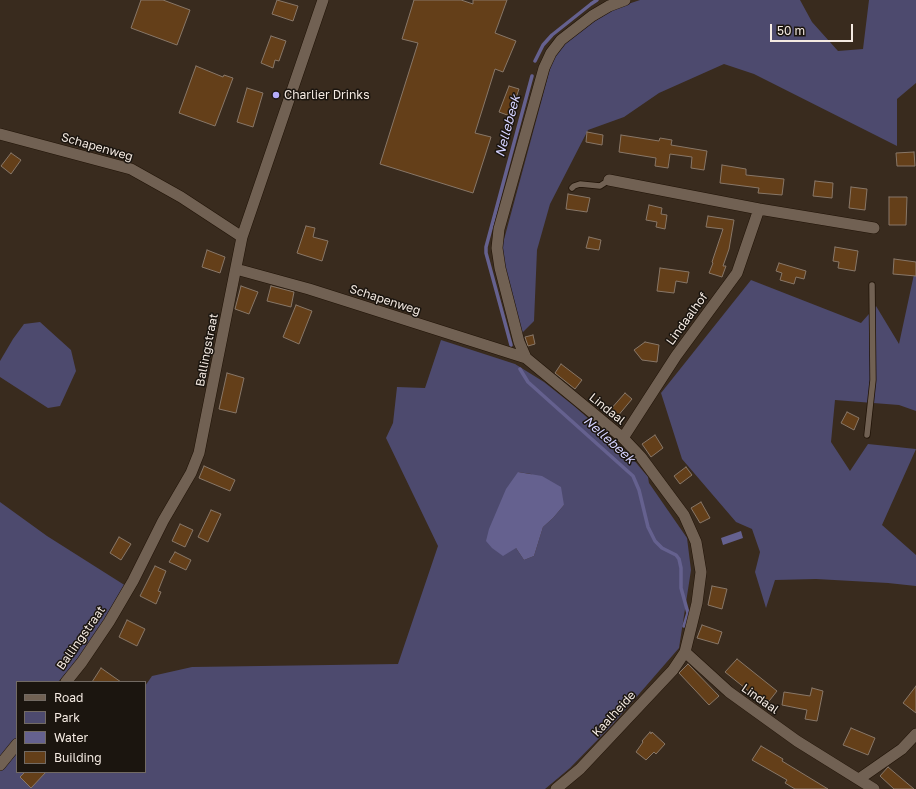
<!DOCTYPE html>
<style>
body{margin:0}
#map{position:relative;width:916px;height:789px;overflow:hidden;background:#392b1e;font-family:"Golos Text",sans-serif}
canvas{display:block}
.legend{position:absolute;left:16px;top:681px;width:130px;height:92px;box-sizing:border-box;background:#1b150f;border:1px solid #726a63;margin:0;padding:5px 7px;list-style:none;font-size:12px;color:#f4eae2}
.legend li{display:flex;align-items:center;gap:8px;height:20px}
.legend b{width:20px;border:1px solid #726a63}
.scale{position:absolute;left:770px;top:24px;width:83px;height:18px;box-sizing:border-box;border:2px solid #f4eae2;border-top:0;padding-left:5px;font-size:12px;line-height:14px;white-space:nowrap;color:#f4eae2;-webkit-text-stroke:3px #1b150f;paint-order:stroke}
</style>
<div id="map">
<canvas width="916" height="789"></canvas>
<ul class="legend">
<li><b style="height:5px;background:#716153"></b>Road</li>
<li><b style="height:11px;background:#4d4a6e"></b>Park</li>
<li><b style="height:11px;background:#65618f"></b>Water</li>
<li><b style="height:11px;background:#643f19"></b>Building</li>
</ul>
<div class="scale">50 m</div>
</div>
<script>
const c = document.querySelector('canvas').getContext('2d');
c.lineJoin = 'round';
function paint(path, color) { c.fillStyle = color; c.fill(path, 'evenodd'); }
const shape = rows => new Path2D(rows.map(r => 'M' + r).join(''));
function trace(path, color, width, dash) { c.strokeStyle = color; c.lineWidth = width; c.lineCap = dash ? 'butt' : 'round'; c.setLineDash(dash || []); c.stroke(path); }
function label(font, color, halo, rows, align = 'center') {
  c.font = font + ' "Golos Text",sans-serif'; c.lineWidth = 3; c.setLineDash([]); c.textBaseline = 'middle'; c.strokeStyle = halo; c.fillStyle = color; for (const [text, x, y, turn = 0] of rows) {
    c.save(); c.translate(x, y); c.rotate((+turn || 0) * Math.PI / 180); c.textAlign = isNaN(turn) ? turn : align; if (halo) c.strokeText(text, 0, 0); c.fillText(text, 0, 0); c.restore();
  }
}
paint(shape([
 [640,0,800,0,812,22,838,51,863,49,869,0,916,0,916,83,897,99,897,146,754,74,724,64,659,93,624,117,588,130,550,204,537,250,534,321,521,334,499,258,556,47,613,9],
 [916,265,916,411,899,405,835,400,831,442,850,471,868,444,916,449,882,525,916,555,916,586,888,583,816,579,775,580,766,608,755,572,760,552,752,529,736,522,682,459,661,393,751,280,861,323,876,306,899,344],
 [40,322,71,350,76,371,60,406,48,408,0,377,0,361,13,339,24,324],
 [441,340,515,364,544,382,574,406,628,453,648,477,649,483,687,538,691,570,679,648,613,724,570,768,545,789,0,789,0,502,47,536,126,586,82,655,58,682,17,682,17,772,145,772,145,686,152,676,192,667,398,664,438,546,386,438,393,423,397,387,425,388],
 [518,472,531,474,564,505,553,518,543,527,534,556,524,560,516,548]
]), '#4d4a6e');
paint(shape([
 [518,472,542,476,561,487,564,505,553,518,543,527,534,556,524,560,516,548,503,556,492,548,486,541,489,529,506,489],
 [741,531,743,538,723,545,721,538]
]), '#65618f');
trace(shape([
 [535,61,543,45,552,35,591,4,597,0],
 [511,345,486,253,486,247,532,76],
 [520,369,528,382,633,476,639,490,648,527,655,541,662,548,676,555,679,559,681,568,681,588,688,613,684,626]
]), '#65618f', 3.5);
const building = shape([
 [141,0,163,0,190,10,177,45,131,28,141,0],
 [277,0,298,6,293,21,272,14,277,0],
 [414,0,461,0,473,4,473,0,507,0,495,33,516,41,503,72,495,69,475,133,491,137,473,193,380,164,418,43,402,39,414,0],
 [271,36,286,41,279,61,275,60,273,68,261,63,271,36],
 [196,66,223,77,224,75,233,78,215,126,179,113,196,66],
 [509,86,519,89,510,116,499,112,509,86],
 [247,88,263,93,253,127,237,122,247,88],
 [587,132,603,135,602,145,586,142,587,132],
 [621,135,659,141,660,138,672,140,671,145,707,151,704,170,691,168,692,157,670,154,668,168,655,166,656,158,619,152,621,135],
 [914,152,915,166,897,166,896,153,914,152],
 [11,153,21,160,11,174,1,166,11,153],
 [722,165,746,169,746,175,784,179,782,195,758,193,759,188,720,183,722,165],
 [815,181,833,183,832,198,813,196,815,181],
 [851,187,867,189,865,210,849,208,851,187],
 [568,194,590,198,587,212,566,209,568,194],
 [889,197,907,197,906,225,889,225,889,197],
 [649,205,662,208,661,214,667,215,665,229,656,227,657,222,646,220,649,205],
 [708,216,734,220,729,249,723,266,726,266,722,277,709,273,713,263,712,262,723,229,706,227,708,216],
 [306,226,315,228,313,237,328,241,322,261,297,253,306,226],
 [589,237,601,240,599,250,586,248,589,237],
 [835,247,858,251,855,271,838,268,839,262,833,261,835,247],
 [207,250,225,257,220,273,202,267,207,250],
 [894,259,916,262,916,276,893,274,894,259],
 [779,263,806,271,804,279,796,277,794,284,780,280,782,273,776,271,779,263],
 [660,268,689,272,687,283,676,281,674,293,657,291,660,268],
 [241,286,258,292,249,314,235,309,241,286],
 [271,286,294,292,291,307,267,301,271,286],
 [296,305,312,311,299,344,283,337,296,305],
 [533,335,535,344,528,346,525,337,533,335],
 [645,342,659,345,657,362,642,360,634,350,645,342],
 [561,364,582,380,575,389,555,373,561,364],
 [227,373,244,378,236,413,219,409,227,373],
 [625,393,632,399,617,417,610,410,625,393],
 [847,412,859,418,854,430,841,423,847,412],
 [655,435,663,448,651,457,642,444,655,435],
 [204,466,235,480,230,491,199,478,204,466],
 [686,467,692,475,680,484,674,476,686,467],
 [701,502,710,518,700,523,691,508,701,502],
 [211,510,221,514,208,542,198,537,211,510],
 [180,524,193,530,185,547,172,541,180,524],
 [119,537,131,544,121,560,110,553,119,537],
 [175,552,191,560,186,570,169,562,175,552],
 [155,566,166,571,158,591,161,592,156,604,140,596,155,566],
 [712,586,727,589,722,609,708,605,712,586],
 [127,620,145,629,137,646,119,637,127,620],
 [702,625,722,632,718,644,697,638,702,625],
 [737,659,777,691,766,705,725,672,737,659],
 [688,664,719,696,709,705,679,673,688,664],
 [101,668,121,682,92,682,101,668],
 [916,686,916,713,903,703,916,686],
 [812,688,823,691,817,721,805,719,807,710,782,705,784,692,810,696,812,688],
 [851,728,875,738,868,755,843,745,851,728],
 [650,732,651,734,652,732,665,744,656,754,654,752,646,760,636,752,643,742,642,741,650,732],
 [761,746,783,759,782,761,828,789,795,789,785,783,787,780,752,760,761,746],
 [888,767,914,789,894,789,880,776,888,767],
 [25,772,46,772,31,788,20,777,25,772]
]);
paint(building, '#643f19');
trace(building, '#887768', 1);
const lane = shape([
 [572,188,574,186,580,184,600,186,609,180],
 [867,435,873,380,872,285]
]);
const street = shape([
 [0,134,131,169,181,197,242,237],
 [609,180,759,209],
 [236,269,309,289,526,358],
 [623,438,676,356,737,273,759,209,874,228],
 [685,652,729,692,797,741,874,789],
 [66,682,82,662,109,622,133,581,163,521,191,473,199,453,242,237,323,0],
 [0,765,17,744],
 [859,779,902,749,916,734],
 [556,789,580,769,673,670,685,652,697,603,701,572,696,542,684,515,641,457,623,438,526,358,519,342,500,268,497,248,499,229,544,68,551,53,561,40,592,16,609,6,625,0]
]);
trace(lane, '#201307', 7);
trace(street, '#201307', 12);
trace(lane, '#716153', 5.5);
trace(street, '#716153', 11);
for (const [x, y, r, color] of [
 [276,95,4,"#b4acf9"]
]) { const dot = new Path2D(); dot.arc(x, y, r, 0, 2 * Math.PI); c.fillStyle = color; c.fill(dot); trace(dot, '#1b150f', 1.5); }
label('12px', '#f4eae2', '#1b150f', [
 ["Charlier Drinks",284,95]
], 'left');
label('12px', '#f4eae2', '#1b150f', [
 ["Schapenweg",97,147,16],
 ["Schapenweg",385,300,18],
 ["Lindaalhof",687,319,-54],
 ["Ballingstraat",207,350,-79],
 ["Lindaal",607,409,39],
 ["Ballingstraat",81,638,-55],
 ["Lindaal",760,699,35],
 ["Kaalheide",614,714,-47]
]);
label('italic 13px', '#d4d2ff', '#1b150f', [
 ["Nellebeek",508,126,-75],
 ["Nellebeek",609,440,42]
]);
</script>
